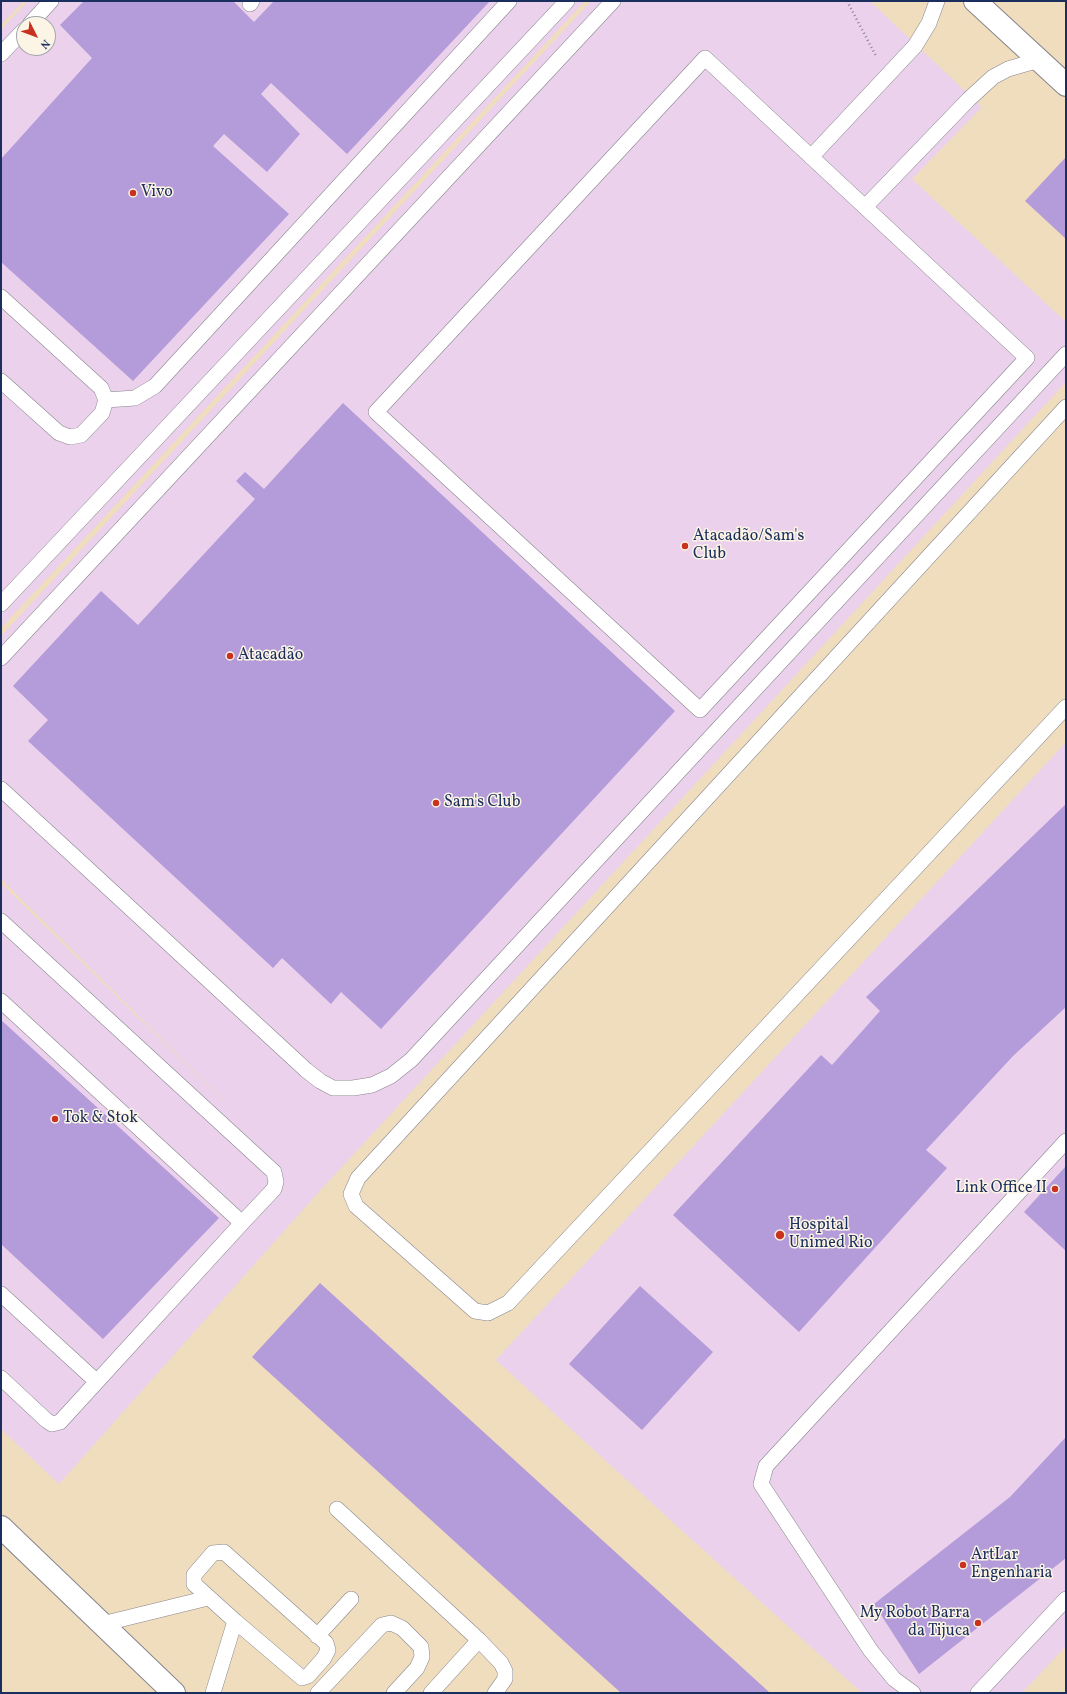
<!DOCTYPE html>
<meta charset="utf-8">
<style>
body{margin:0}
#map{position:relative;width:1067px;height:1694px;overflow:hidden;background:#f0ddbd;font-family:Vollkorn,serif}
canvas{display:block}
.frame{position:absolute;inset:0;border:2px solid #1b2f5e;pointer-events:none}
.north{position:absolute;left:16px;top:16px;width:40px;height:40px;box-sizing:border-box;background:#fcf5e5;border:1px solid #a2a6af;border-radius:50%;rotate:132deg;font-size:11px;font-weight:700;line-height:16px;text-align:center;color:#1b2f5e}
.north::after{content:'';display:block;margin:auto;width:14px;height:18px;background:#c8321e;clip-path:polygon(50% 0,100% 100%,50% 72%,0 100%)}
</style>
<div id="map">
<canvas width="1067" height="1694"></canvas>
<div class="frame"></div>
<div class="north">N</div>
</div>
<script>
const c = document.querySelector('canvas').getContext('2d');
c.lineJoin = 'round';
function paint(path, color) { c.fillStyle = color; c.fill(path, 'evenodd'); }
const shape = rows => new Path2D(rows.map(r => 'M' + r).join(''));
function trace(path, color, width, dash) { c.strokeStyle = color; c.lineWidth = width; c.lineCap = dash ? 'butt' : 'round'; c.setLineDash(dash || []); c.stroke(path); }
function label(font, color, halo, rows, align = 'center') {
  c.font = font + ' Vollkorn,serif'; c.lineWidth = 3; c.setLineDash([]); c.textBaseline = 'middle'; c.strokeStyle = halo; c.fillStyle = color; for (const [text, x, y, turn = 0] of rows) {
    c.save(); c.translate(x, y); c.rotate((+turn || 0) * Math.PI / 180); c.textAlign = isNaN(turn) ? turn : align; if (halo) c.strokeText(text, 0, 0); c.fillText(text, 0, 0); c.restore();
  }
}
paint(shape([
 [1,1,24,1,1,25],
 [28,1,585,1,1,628,1,30],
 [24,24,48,24,48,48,24,48],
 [591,1,870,1,982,107,912,179,1066,322,1066,382,317,1194,59,1484,1,1429,1,883,253,1130,1,879,1,636],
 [1066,742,1066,1646,1022,1693,862,1693,679,1528,496,1360]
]), '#ebd1eb');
paint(shape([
 [84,1,233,1,254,22,274,1,490,1,347,154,271,83,261,94,300,134,267,172,224,134,213,146,289,214,133,381,1,262,1,159,92,58,60,25],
 [1066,157,1066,239,1025,201],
 [343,403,675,711,381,1029,341,992,331,1004,282,958,273,968,28,741,48,720,13,686,101,591,138,625,255,499,236,481,245,472,264,489],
 [1066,804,1066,1007,1013,1056,926,1150,947,1168,799,1332,673,1215,821,1055,832,1065,880,1011,866,997],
 [1,1020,219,1218,103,1339,1,1244],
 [1066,1166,1066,1251,1024,1212],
 [320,1283,769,1692,768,1693,621,1693,252,1357],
 [640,1286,713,1352,642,1430,569,1364],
 [1066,1437,1066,1558,919,1674,874,1604,1010,1497]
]), '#b49bda');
const lane = shape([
 [250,4,252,1],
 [30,24,51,1],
 [1,54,24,30],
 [705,58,1027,358,700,710,376,412,705,58],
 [811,157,915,46,929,23,937,1],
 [865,207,969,99,993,77,1008,69,1039,60],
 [1,297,101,388,106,400,102,413,81,435,70,437,59,433,1,381],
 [106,400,135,398,155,386,509,1],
 [1066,407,358,1178,351,1194,356,1206,475,1311,488,1313,508,1303,1066,707],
 [1,604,567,1],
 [1,658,613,1],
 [1,789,306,1070,320,1081,333,1088,353,1088,372,1085,391,1076,411,1060,1066,354],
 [1,921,274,1172,276,1182,274,1189,242,1223,60,1422,52,1424,46,1420,1,1378],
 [1,1001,242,1223],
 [1,1294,96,1381],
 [337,1509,479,1640,501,1663,505,1671,505,1679,495,1693],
 [102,1624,208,1598],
 [317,1636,351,1599],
 [213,1693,235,1621,194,1584,194,1575,213,1553,224,1552,326,1643,328,1650,324,1658,308,1676,302,1678,235,1621],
 [318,1693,382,1625,391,1623,402,1628,421,1647,422,1657,417,1668,394,1693],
 [431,1693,479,1640],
 [913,1693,894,1679,871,1651,761,1484,766,1466,1066,1141],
 [978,1693,1066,1599]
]);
const secondary = shape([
 [1,1527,174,1693]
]);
const highway = shape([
 [975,1,1066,85]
]);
trace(lane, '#86868e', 16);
trace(secondary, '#86868e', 24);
trace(highway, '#86868e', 24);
trace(shape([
 [847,1,876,56]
]), '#86868e', 2.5, [1, 3]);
trace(lane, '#fff', 15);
trace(secondary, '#fff', 22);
trace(highway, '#fff', 22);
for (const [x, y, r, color] of [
 [133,193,4,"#c8321e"],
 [685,546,4,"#c8321e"],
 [230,656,4,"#c8321e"],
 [436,803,4,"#c8321e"],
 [55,1119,4,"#c8321e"],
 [1055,1189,4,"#c8321e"],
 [780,1235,5,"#c8321e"],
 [963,1565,4,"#c8321e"],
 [978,1623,4,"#c8321e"]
]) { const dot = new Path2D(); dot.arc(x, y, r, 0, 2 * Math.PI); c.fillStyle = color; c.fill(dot); trace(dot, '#fcf5e5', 1.5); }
label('16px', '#1b2f5e', '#fcf5e5', [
 ["Vivo",141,193],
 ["Atacadão/Sam's",693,537],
 ["Club",693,555],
 ["Atacadão",238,656],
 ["Sam's Club",444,803],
 ["Tok & Stok",63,1119],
 ["Link Office II",1047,1189,"right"],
 ["Hospital",789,1226],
 ["Unimed Rio",789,1244],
 ["ArtLar",971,1556],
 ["Engenharia",971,1574],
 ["My Robot Barra",970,1614,"right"],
 ["da Tijuca",970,1632,"right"]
], 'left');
</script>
